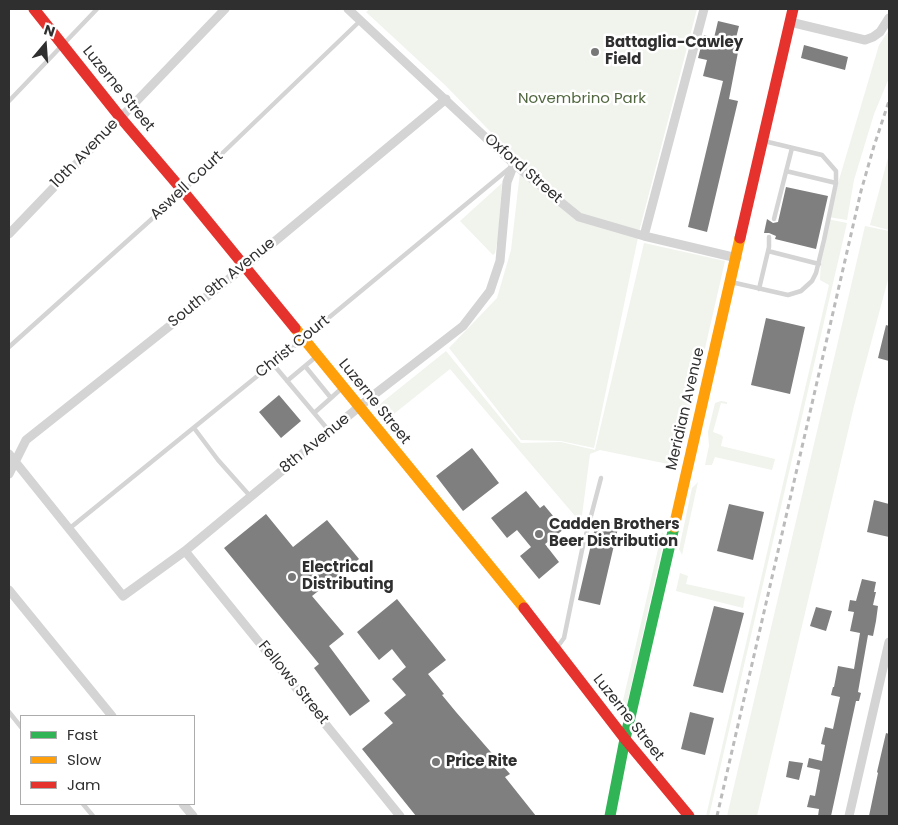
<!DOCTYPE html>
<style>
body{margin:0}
#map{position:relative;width:898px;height:825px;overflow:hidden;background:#fff;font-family:Poppins,sans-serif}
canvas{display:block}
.frame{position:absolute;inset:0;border:10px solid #2f2f2f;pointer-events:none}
.legend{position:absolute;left:20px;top:715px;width:175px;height:90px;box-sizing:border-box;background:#fff;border:1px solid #acacac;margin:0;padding:6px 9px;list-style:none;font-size:15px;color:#2f2f2f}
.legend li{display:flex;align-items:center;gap:10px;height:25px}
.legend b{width:25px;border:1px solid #acacac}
.north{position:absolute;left:20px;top:20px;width:50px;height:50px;-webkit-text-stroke:4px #fff;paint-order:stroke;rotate:18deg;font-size:14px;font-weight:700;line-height:20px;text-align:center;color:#2f2f2f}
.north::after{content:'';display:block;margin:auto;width:18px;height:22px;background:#2f2f2f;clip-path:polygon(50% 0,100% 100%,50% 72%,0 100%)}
</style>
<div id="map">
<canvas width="898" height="825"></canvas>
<div class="frame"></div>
<ul class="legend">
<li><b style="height:6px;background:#30b455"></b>Fast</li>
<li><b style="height:6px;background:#ff9f0a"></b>Slow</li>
<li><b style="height:6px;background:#e5322d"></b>Jam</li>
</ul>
<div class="north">N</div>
</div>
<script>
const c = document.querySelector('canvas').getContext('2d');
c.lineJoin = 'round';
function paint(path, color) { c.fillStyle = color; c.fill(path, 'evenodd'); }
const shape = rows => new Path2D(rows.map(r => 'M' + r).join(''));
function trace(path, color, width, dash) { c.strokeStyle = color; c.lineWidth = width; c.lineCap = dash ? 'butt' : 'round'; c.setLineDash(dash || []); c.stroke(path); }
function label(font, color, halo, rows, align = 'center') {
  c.font = font + ' Poppins,sans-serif'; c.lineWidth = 5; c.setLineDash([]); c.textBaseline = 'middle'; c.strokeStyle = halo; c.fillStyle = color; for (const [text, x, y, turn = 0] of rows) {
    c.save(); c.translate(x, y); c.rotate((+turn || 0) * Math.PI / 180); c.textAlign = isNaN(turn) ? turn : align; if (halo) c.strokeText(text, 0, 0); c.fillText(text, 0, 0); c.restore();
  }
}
paint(shape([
 [370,9,697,9,640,228,594,448,561,441,521,440,449,348,497,298,511,250,521,163,445,85,366,12],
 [889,30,889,78,874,114,854,180,847,220,828,217,879,45],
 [889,154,889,230,870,225],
 [502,183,498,238,495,253,493,255,460,221],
 [827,219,847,223,709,816,706,816,829,285,820,280,822,242],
 [865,226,889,231,889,276,854,406,757,816,727,816],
 [644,243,725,261,678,466,600,450,590,454,581,523,450,369,385,421,375,408,446,351,521,443,561,442,595,450],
 [721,401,727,402,727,404,721,403,713,432,721,435,723,437,721,446,775,459,772,470,715,457,712,465,705,465,709,446,708,432,715,403],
 [698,482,682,555,679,549,692,488],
 [662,532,665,535,626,708,622,712,621,709],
 [680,573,688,576,686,584,745,597,743,608,676,591]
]), '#f0f4ed');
paint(shape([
 [718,21,739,26,734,46,739,47,729,99,738,101,707,232,688,227,723,81,703,76,707,60,698,58,704,35,714,38],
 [804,45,848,57,845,70,801,58],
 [786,187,828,196,816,249,775,239,776,236,769,233,764,233,767,219,773,223,778,222],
 [766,318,805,327,790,394,751,385],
 [886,325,889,326,889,361,878,358],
 [279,395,301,421,281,438,259,412],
 [472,448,499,483,463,511,436,476],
 [526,491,540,508,544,505,564,529,545,544,559,562,539,579,520,556,531,547,517,530,507,538,491,518],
 [874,500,889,504,889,537,867,532],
 [729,504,764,512,753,560,717,551],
 [266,514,293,547,327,520,359,559,312,596,344,634,329,646,370,701,350,716,314,668,319,664,224,548],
 [597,519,619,524,600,605,578,600],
 [862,579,876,582,874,592,876,592,873,605,878,606,876,621,873,636,868,635,858,692,861,693,859,701,856,701,831,816,818,816,819,809,807,807,810,795,815,796,820,770,807,767,809,758,822,761,825,745,821,744,825,727,833,729,840,697,831,695,833,687,834,687,838,666,854,669,860,633,850,631,854,612,848,611,850,600,856,601],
 [397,599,446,660,428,674,444,694,442,695,456,712,510,774,505,777,536,816,416,816,362,749,393,723,384,713,406,695,392,679,406,667,392,649,379,660,357,632],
 [714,606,744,613,723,693,693,686],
 [816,607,832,611,826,631,810,626],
 [690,712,714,718,705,755,681,749],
 [886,733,889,734,889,816,869,816,878,773,877,772],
 [789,761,803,763,799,780,786,777]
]), '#7f7f7f');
trace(shape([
 [9,101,97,9],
 [786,171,836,183],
 [774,219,792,148],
 [768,251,819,264],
 [731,282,788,295,801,291,812,281,816,273,824,240,836,183,836,171,822,155,764,141],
 [759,289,769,247,769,237],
 [9,347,183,191,360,21],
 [273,364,330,432],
 [305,366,331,398,342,388],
 [287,381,317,356],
 [314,413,331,398],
 [194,428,218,460,250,496],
 [70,528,303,339,511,167],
 [556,649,564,638,582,550,601,478],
 [9,712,21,727],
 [83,804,93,816]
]), '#d4d4d4', 4.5);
trace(shape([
 [348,9,514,164,579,217,644,236,737,258],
 [790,22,865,40,873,37,880,32,889,18],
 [9,234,225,9],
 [644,236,704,9],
 [9,454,123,596,185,551,371,397,463,326,490,291,500,261,507,182,514,164],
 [9,474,26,440,244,267,446,99],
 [185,551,400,816],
 [9,590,112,716],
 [183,804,193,816],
 [849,816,889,642]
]), '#d4d4d4', 9);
trace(shape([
 [610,816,625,739,674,527]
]), '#30b455', 11);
trace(shape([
 [295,328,524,608],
 [674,527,740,238]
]), '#ff9f0a', 11);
trace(shape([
 [34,9,120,117,183,191,295,328],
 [740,238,793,9],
 [524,608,625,739,689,816]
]), '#e5322d', 11);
trace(shape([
 [717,816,861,191,874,146,889,101]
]), '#bbb', 3, [5, 4]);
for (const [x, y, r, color] of [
 [595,52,5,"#787878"],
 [539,534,5,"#787878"],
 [292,577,5,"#787878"],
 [436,762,5,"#787878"]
]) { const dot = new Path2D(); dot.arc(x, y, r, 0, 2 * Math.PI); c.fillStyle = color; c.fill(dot); trace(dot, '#fff', 2); }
label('bold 15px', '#2f2f2f', '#fff', [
 ["Battaglia-Cawley",605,43],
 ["Field",605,60],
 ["Cadden Brothers",549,525],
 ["Beer Distribution",549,542],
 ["Electrical",302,568],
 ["Distributing",302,585],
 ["Price Rite",446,762]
], 'left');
label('15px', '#2f2f2f', '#fff', [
 ["Luzerne Street",118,89,51],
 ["10th Avenue",85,154,-46],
 ["Oxford Street",523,169,41],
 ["Aswell Court",187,186,-43],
 ["South 9th Avenue",222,283,-39],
 ["Christ Court",293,347,-39],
 ["Luzerne Street",374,402,51],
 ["Meridian Avenue",686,409,-77],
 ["8th Avenue",315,444,-39],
 ["Fellows Street",293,683,51],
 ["Luzerne Street",628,718,52]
]);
label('15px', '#51673f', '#fff', [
 ["Novembrino Park",582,99]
]);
</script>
